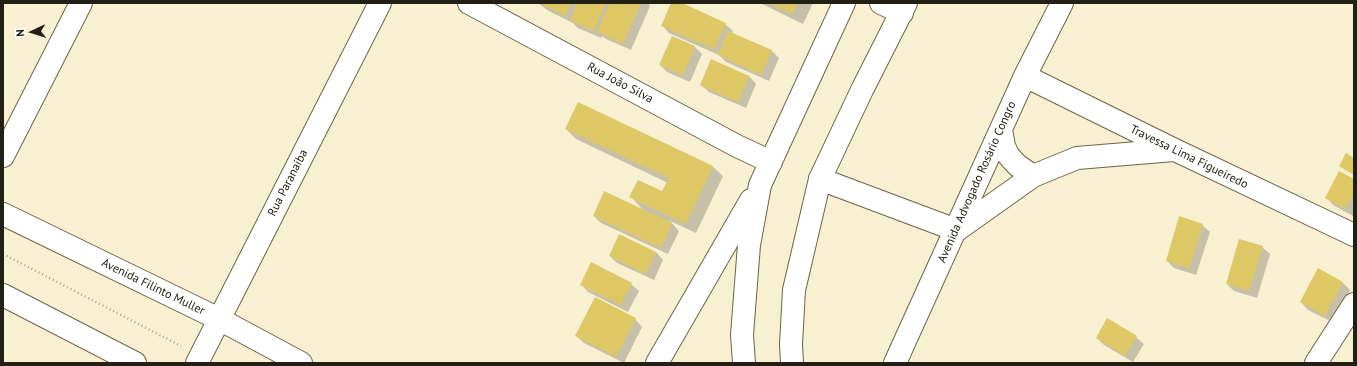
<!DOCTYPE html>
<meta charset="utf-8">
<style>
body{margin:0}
#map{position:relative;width:1357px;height:366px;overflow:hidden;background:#f7f0d1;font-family:"PT Sans",sans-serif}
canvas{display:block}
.frame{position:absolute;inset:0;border:4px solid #222014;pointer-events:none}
.north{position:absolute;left:12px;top:12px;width:40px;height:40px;-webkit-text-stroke:3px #fff;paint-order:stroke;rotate:266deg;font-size:11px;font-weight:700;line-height:16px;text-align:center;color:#222014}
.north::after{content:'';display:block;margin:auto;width:14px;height:18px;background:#222014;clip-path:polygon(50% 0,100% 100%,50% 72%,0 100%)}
</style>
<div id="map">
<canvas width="1357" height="366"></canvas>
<div class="frame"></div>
<div class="north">N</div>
</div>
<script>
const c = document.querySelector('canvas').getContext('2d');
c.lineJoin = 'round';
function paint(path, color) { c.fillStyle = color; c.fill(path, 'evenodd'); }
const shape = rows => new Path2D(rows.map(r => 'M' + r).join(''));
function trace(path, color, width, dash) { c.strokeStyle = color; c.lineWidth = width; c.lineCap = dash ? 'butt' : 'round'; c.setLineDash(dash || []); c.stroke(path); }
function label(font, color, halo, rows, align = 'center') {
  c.font = font + ' "PT Sans",sans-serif'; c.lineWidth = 3; c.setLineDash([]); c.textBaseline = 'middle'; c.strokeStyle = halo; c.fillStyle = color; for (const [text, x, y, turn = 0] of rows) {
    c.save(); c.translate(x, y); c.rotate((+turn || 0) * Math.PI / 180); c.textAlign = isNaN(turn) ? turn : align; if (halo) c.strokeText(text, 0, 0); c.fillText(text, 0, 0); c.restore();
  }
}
paint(shape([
 [538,3,648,3,650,6,631,50,606,39,602,36,601,38,578,28,573,23,547,10],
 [672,3,680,3,725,24,733,31,732,33,772,51,779,58,769,81,726,62,719,55,669,33,662,25],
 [760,3,813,3,803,24],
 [672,37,695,47,702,54,690,82,667,72,660,65],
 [749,76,756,84,746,108,709,92,701,85],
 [566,129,712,166,723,176,696,233,670,221,679,231,668,254,601,223,594,216,643,210,631,197,663,192,668,183,576,139],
 [1354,180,1354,214,1353,216,1333,205,1326,197],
 [1202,225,1210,232,1196,275,1174,268,1167,261],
 [1262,247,1270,254,1257,298,1234,291,1227,284],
 [656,252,663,260,654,280,617,263,610,256],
 [1342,282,1350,290,1332,322,1308,310,1301,302],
 [581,284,631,284,639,291,628,312,588,292],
 [635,319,642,327,624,363,584,343,576,336],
 [1136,337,1144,344,1133,362,1104,345,1097,338]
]), '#0003');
paint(shape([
 [539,3,571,3,565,16],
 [577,3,606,3,594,31,570,21],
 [610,3,641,3,623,44,597,32],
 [671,3,682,3,726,23,714,49,661,26],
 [769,3,798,3,792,14],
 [728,31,772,50,761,75,718,55],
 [672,36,695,46,683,75,659,65],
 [711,59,749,76,738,102,700,85],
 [578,102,713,166,686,224,629,197,638,180,662,191,669,178,565,129],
 [1346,153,1354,158,1354,175,1339,166],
 [1339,171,1354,179,1354,193,1345,209,1325,198],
 [604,191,672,223,661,248,593,216],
 [1179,216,1203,224,1189,268,1166,261],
 [619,234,656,252,646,274,609,256],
 [1239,239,1263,246,1249,291,1226,284],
 [591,262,632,283,621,305,580,285],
 [1318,268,1343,282,1325,316,1300,302],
 [595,297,636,318,616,357,575,336],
 [1107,318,1137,336,1125,356,1096,338]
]), '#dec865');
const minor = shape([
 [469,3,737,146,771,162],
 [1025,76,1175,150,1354,235],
 [1001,130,1004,146,1008,155,1017,165,1033,176],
 [3,156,81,3],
 [820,179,956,230],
 [957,230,1033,176,1077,158,1174,150],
 [197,363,380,3],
 [895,363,1025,76,1062,3],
 [1316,363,1354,304]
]);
const major = shape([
 [881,3,902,13],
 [3,214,219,319,301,363],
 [3,295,135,363],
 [657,363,751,200],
 [744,363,742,335,749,245,760,185,844,3],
 [792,363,791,344,794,290,820,179,862,90,906,3]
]);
trace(minor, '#6b654a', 24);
trace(major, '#6b654a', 24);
trace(shape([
 [3,254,181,346]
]), '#ada890', 2.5, [1, 3]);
trace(minor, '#fff', 22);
trace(major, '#fff', 22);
label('12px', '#222014', '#fff', [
 ["Rua João Silva",620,83,28],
 ["Travessa Lima Figueiredo",1189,157,26],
 ["Avenida Advogado Rosário Congro",977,182,-66],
 ["Rua Paranaíba",288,183,-63],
 ["Avenida Filinto Muller",153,287,26]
]);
</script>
